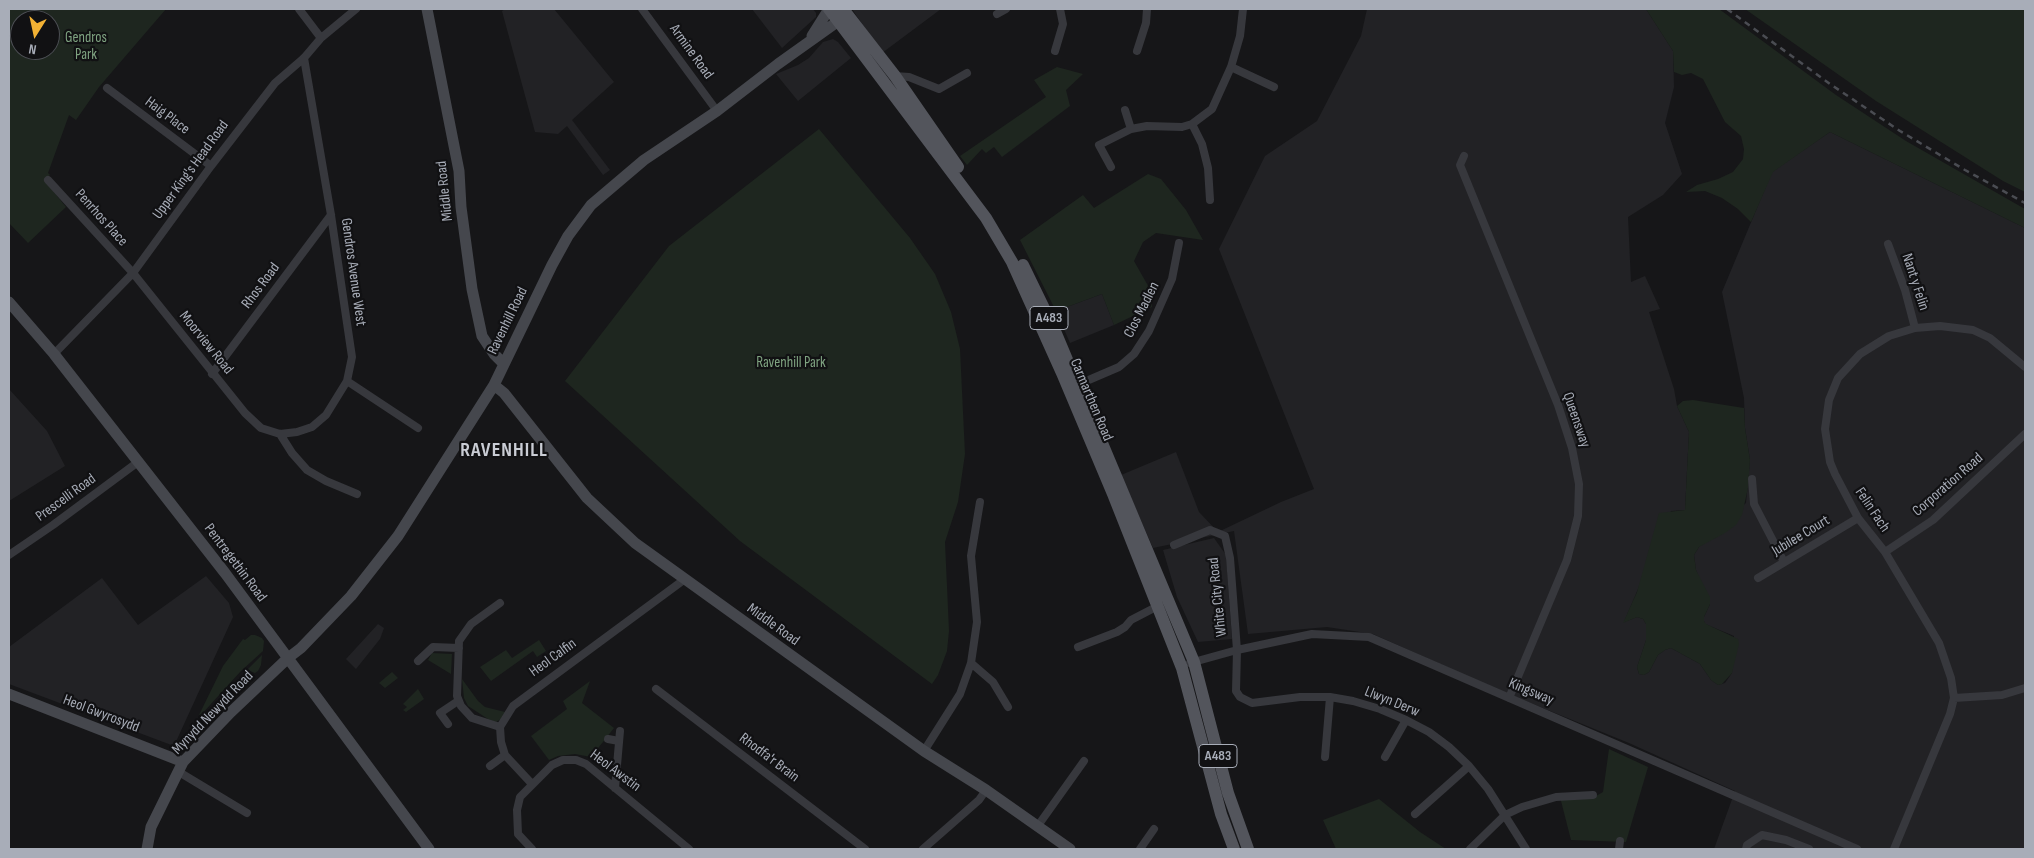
<!DOCTYPE html>
<style>
body{margin:0}
#map{position:relative;width:2034px;height:858px;overflow:hidden;background:#161618;font-family:"Sofia Sans Condensed",sans-serif}
canvas{display:block}
.frame{position:absolute;inset:0;border:10px solid #a8adb8;pointer-events:none}
.north{position:absolute;left:10px;top:10px;width:50px;height:50px;box-sizing:border-box;background:#111113;border:1px solid #4d4f55;border-radius:50%;rotate:190deg;font-size:14px;font-weight:700;line-height:20px;text-align:center;color:#a8adb8}
.north::after{content:'';display:block;margin:auto;width:18px;height:22px;background:#f2b134;clip-path:polygon(50% 0,100% 100%,50% 72%,0 100%)}
</style>
<div id="map">
<canvas width="2034" height="858"></canvas>
<div class="frame"></div>
<div class="north">N</div>
</div>
<script>
const c = document.querySelector('canvas').getContext('2d');
c.lineJoin = 'round';
function paint(path, color) { c.fillStyle = color; c.fill(path, 'evenodd'); }
const shape = rows => new Path2D(rows.map(r => 'M' + r).join(''));
function trace(path, color, width, dash) { c.strokeStyle = color; c.lineWidth = width; c.lineCap = dash ? 'butt' : 'round'; c.setLineDash(dash || []); c.stroke(path); }
function label(font, color, halo, rows, align = 'center') {
  c.font = font + ' "Sofia Sans Condensed",sans-serif'; c.lineWidth = 4.5; c.setLineDash([]); c.textBaseline = 'middle'; c.strokeStyle = halo; c.fillStyle = color; for (const [text, x, y, turn = 0] of rows) {
    c.save(); c.translate(x, y); c.rotate((+turn || 0) * Math.PI / 180); c.textAlign = isNaN(turn) ? turn : align; if (halo) c.strokeText(text, 0, 0); c.fillText(text, 0, 0); c.restore();
  }
}
paint(shape([
 [505,9,554,9,614,82,572,120,610,170,603,175,567,126,558,134,535,132,502,11],
 [752,9,813,9,816,13,816,17,782,48],
 [852,9,941,9,882,53],
 [1367,9,1646,9,1673,51,1674,87,1665,123,1682,174,1663,195,1628,217,1631,282,1645,276,1660,309,1649,312,1674,389,1677,406,1689,432,1685,510,1671,511,1624,622,1637,617,1643,619,1646,624,1646,640,1637,667,1639,674,1644,675,1649,672,1658,655,1665,650,1671,648,1700,664,1711,680,1718,685,1725,683,1732,673,1734,636,1705,624,1704,621,1704,617,1710,604,1696,570,1694,555,1699,547,1746,503,1750,460,1745,428,1744,398,1722,292,1772,172,1830,132,2025,228,2025,849,1714,849,1735,791,1629,743,1496,689,1373,634,1327,627,1248,634,1234,531,1153,548,1121,475,1176,452,1199,512,1218,532,1281,502,1314,489,1219,249,1265,156,1317,121,1361,36],
 [833,39,838,42,851,58,798,101,776,74,798,65,809,58,823,42],
 [1102,294,1114,325,1070,343,1056,311],
 [9,389,47,431,65,466,9,501],
 [1214,538,1226,555,1232,639,1198,642,1177,597,1163,550],
 [206,576,229,603,233,617,174,746,9,684,9,647,102,578,138,625],
 [378,624,384,628,380,639,356,669,346,659]
]), '#222225');
paint(shape([
 [9,9,166,9,99,87,76,120,69,115,48,173,50,175,44,180,66,207,28,243,9,223],
 [20,20,50,20,50,50,20,50],
 [1646,9,1719,9,1836,95,1906,141,2025,209,2025,228,1830,132,1773,172,1751,222,1738,209,1722,198,1705,191,1686,192,1697,185,1718,179,1733,172,1743,159,1744,149,1741,136,1725,122,1703,79,1691,73,1682,75,1674,72,1673,51],
 [1745,9,2025,9,2025,192,2003,181,1876,101],
 [1057,67,1083,74,1066,90,1070,106,1002,157,994,147,986,153,982,149,967,165,960,156,1046,97,1034,80],
 [819,129,910,238,935,274,951,312,960,349,965,454,958,502,945,542,949,631,947,651,938,675,932,684,740,541,565,381,669,246],
 [1148,174,1161,179,1186,210,1203,240,1156,233,1143,242,1134,261,1151,291,1152,307,1114,325,1102,294,1056,311,1020,240,1083,195,1094,208],
 [1693,400,1744,408,1745,428,1750,460,1748,488,1742,515,1736,525,1725,533,1699,547,1694,555,1696,570,1710,597,1710,604,1704,617,1704,621,1706,624,1738,639,1739,644,1732,673,1722,684,1718,685,1711,680,1700,664,1671,648,1665,650,1658,655,1649,672,1644,675,1639,674,1637,667,1646,640,1646,624,1643,619,1637,617,1623,623,1637,592,1659,513,1685,510,1689,432,1677,406,1683,401],
 [251,635,255,635,262,638,264,641,263,651,241,671,200,716,199,715,223,666,243,639,245,640],
 [539,640,546,651,537,657,533,651,491,681,480,667,506,650,512,658],
 [432,653,452,654,451,674,428,660],
 [262,655,261,665,258,671,255,673,247,670],
 [392,672,398,678,385,688,379,683],
 [462,679,478,701,485,707,505,712,501,719,496,722,488,719,468,706,464,698],
 [590,681,582,703,614,728,591,757,575,754,558,756,549,760,531,736,567,709,563,701],
 [418,689,424,699,406,712,403,710,407,707,403,704],
 [1609,749,1648,767,1626,842,1571,840,1560,797,1596,796,1603,792],
 [1379,799,1420,832,1446,849,1336,849,1323,820]
]), '#1e261f');
trace(shape([
 [299,9,321,38],
 [642,9,717,111],
 [997,14,1006,9],
 [1055,51,1063,24,1060,9],
 [1137,51,1146,23,1147,9],
 [1231,67,1274,87],
 [895,76,909,77,939,89,967,73],
 [107,88,211,166],
 [1125,110,1131,129],
 [1192,124,1202,144,1208,168,1210,200],
 [1464,156,1460,165,1558,405,1572,448,1579,484,1578,516,1567,560,1509,698],
 [1111,167,1099,145,1131,129,1147,126,1182,127,1192,124,1212,109,1231,67,1240,36,1243,9],
 [48,180,133,273,245,413,261,428,280,434,297,432,312,427,326,415,347,381,352,357,331,215,304,58],
 [1888,244,1905,290,1915,328],
 [54,354,133,273,211,166,275,83,304,58,321,38,356,9],
 [212,374,331,215],
 [347,381,418,428],
 [1077,385,1119,367,1134,354,1149,331,1172,279,1179,243],
 [280,434,292,453,307,470,326,481,357,494],
 [1752,479,1754,504,1784,562],
 [1174,545,1210,530,1225,536,1230,558,1237,650,1236,691,1240,697,1252,703,1300,697,1330,697,1353,701,1380,709,1406,720,1429,732,1449,747,1469,766,1488,789,1526,849],
 [1885,552,1933,520,2025,434],
 [9,555,53,525,138,462],
 [1758,578,1858,518],
 [500,603,471,624,459,641,457,696,461,706,472,718,500,727],
 [1078,647,1117,632,1125,627,1131,620,1158,606],
 [418,661,433,647,459,648],
 [971,663,993,682,1008,707],
 [1190,663,1237,650,1312,634,1369,637,1857,849],
 [656,689,865,849],
 [1954,698,2002,695,2025,688],
 [448,724,440,713,458,701],
 [608,739,619,741],
 [924,751,960,694,971,663,977,622,971,556,980,502],
 [1325,757,1330,697],
 [1385,757,1406,720],
 [490,766,505,755],
 [179,772,247,813],
 [532,784,505,755,501,742,500,727,513,706,685,579],
 [615,788,620,731],
 [1415,814,1469,766],
 [1037,827,1084,761],
 [532,849,518,834,517,810,520,797,552,765,563,760,576,760,586,764,689,849],
 [923,849,979,800,986,790],
 [1140,849,1154,829],
 [1470,849,1505,815,1522,807,1556,797,1593,795],
 [1619,849,1620,841],
 [1746,849,1747,845,1762,835,1786,840,1809,849],
 [1894,849,1950,714,1954,698,1951,678,1939,643,1885,552,1858,518,1835,474,1830,462,1825,429,1829,400,1838,378,1860,354,1889,336,1915,328,1940,326,1973,330,1990,338,2025,367]
]), '#37383d', 8);
trace(shape([
 [427,9,459,171,461,207,472,289,482,336,494,354,504,364],
 [812,36,829,9],
 [9,302,54,354,225,573,429,849],
 [494,385,504,393,587,498,635,543,924,751,986,790,1070,849],
 [9,694,183,762],
 [147,849,151,827,183,762,231,712,288,658,301,648,351,596,398,536,494,385,552,265,568,236,591,205,644,160,717,111,778,64,837,22]
]), '#45474d', 11);
trace(shape([
 [829,9,986,218,1012,262,1062,373,1113,494,1182,668,1221,814,1234,849],
 [843,9,895,76,958,167],
 [1023,265,1055,331,1194,662,1228,793,1248,849]
]), '#53555c', 12);
trace(shape([
 [1727,9,1830,84,1900,131,1965,170,2025,203]
]), '#4a4c52', 2.5, [6, 5]);
for (const [x, y, w] of [
 [1049,318,38],
 [1218,756,38]
]) { const box = new Path2D(); box.roundRect(x - w / 2, y - 11.5, w, 23, 4); c.fillStyle = '#111113'; c.fill(box); trace(box, '#a8adb8', 1); }
label('bold 14px', '#a8adb8', null, [
 ["A483",1049,318],
 ["A483",1218,756]
]);
label('15px', '#7fa381', '#111113', [
 ["Gendros",86,38],
 ["Park",86,55],
 ["Ravenhill Park",791,363]
]);
label('15px', '#a8adb8', '#111113', [
 ["Armine Road",691,52,54],
 ["Haig Place",167,116,37],
 ["Upper King's Head Road",191,170,-54],
 ["Middle Road",445,191,-96],
 ["Penrhos Place",101,218,48],
 ["Gendros Avenue West",353,272,82],
 ["Nant y Felin",1915,282,72],
 ["Rhos Road",261,286,-53],
 ["Clos Madlen",1142,310,-63],
 ["Ravenhill Road",508,321,-64],
 ["Moorview Road",206,343,51],
 ["Carmarthen Road",1091,400,67],
 ["Queensway",1576,420,71],
 ["Corporation Road",1948,485,-41],
 ["Prescelli Road",66,498,-36],
 ["Felin Fach",1872,510,56],
 ["Jubilee Court",1801,536,-31],
 ["Pentregethin Road",235,563,53],
 ["White City Road",1218,597,-96],
 ["Middle Road",773,625,36],
 ["Heol Calfin",553,658,-36],
 ["Kingsway",1531,692,23],
 ["Llwyn Derw",1392,702,22],
 ["Mynydd Newydd Road",213,713,-46],
 ["Heol Gwyrosydd",101,714,21],
 ["Rhodfa'r Brain",769,758,37],
 ["Heol Awstin",615,771,37]
]);
c.letterSpacing = '1px';
label('bold 20px', '#c9ccd4', '#111113', [
 ["RAVENHILL",504,451]
]);
c.letterSpacing = '0px';
</script>
